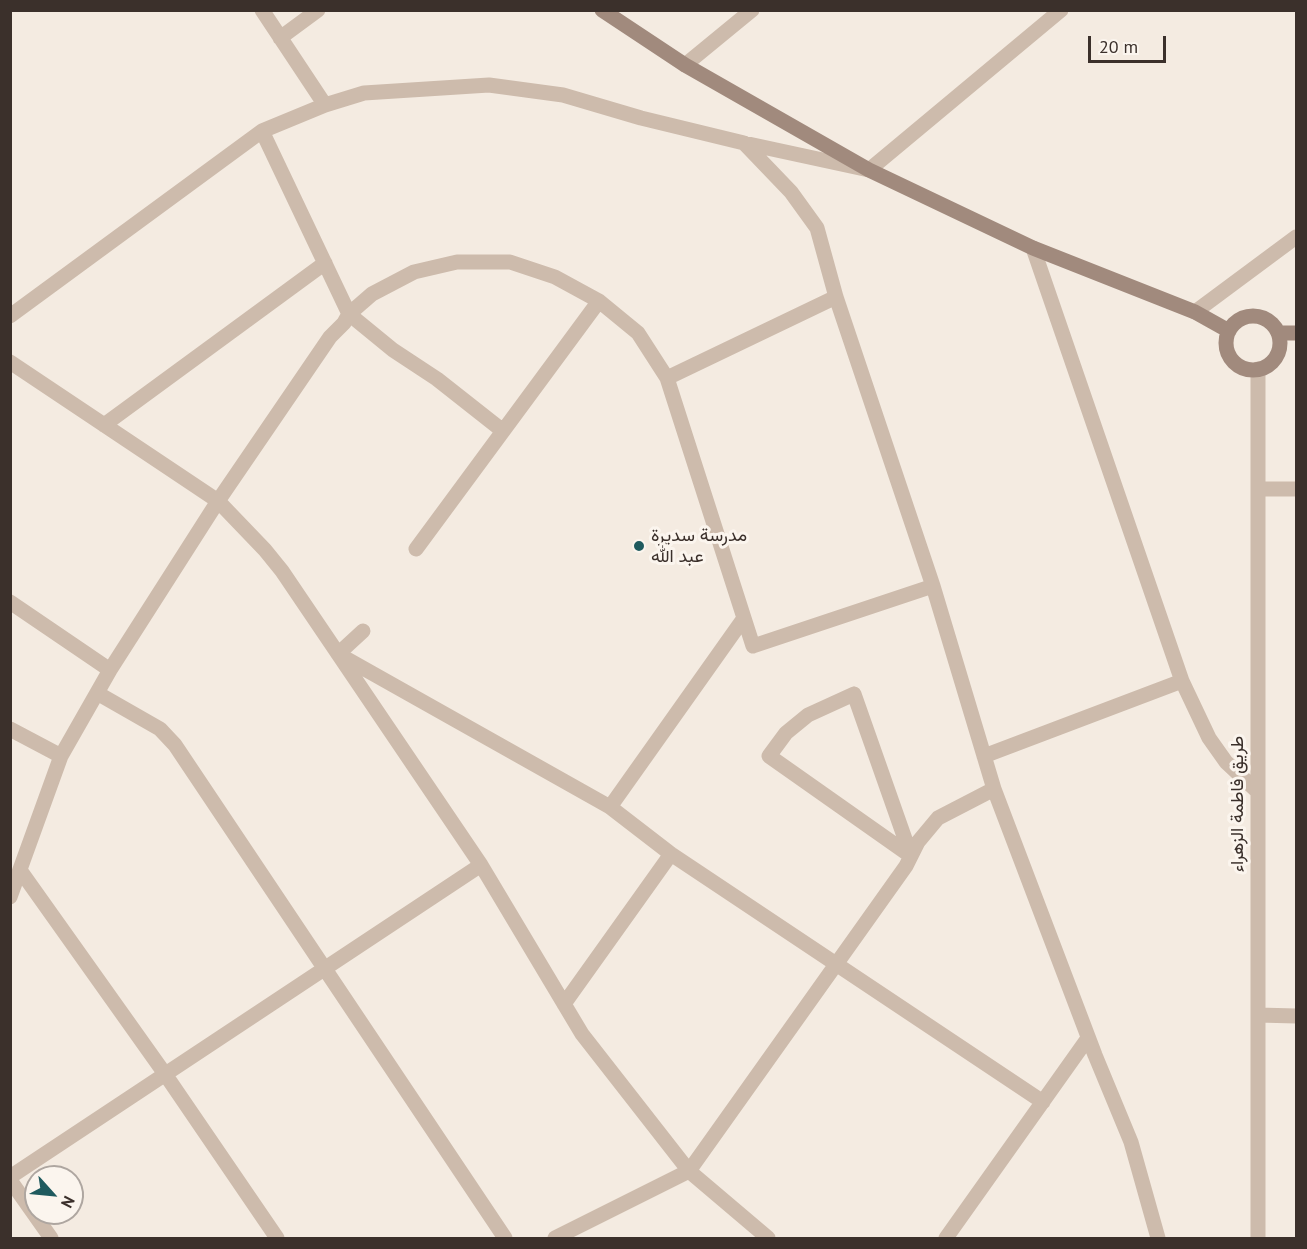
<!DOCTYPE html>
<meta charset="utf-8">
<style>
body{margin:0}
#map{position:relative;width:1307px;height:1249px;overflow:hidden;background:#f4ebe1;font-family:"PT Sans",sans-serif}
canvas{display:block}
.frame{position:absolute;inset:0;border:12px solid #3b302b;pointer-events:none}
.north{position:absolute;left:24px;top:1165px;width:60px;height:60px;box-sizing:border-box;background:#fbf5ee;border:2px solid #aea6a0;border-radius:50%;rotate:117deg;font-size:16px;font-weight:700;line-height:24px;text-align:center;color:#3b302b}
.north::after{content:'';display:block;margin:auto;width:21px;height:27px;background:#1f5a5e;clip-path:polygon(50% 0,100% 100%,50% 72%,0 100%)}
.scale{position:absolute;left:1088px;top:36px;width:78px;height:27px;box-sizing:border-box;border:3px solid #3b302b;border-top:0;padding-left:8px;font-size:18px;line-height:21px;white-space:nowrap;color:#3b302b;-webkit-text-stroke:4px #fbf5ee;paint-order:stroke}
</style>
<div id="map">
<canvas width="1307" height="1249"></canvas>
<div class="frame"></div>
<div class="north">N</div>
<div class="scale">20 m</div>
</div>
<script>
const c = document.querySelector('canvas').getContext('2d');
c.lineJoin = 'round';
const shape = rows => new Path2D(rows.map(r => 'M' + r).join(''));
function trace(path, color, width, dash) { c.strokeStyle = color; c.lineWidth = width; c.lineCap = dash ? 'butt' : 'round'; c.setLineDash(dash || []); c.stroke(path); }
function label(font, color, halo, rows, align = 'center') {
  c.font = font + ' "PT Sans",Vazirmatn,sans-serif'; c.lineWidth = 6; c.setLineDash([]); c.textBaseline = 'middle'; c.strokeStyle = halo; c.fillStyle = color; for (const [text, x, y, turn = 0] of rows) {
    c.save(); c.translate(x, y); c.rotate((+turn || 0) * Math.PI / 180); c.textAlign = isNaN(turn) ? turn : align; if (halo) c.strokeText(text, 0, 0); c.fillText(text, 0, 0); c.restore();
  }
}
trace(shape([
 [262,10,325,105],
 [280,38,318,10],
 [685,65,752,10],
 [262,131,349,314,393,350,437,379,503,431],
 [744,143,791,192,817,228,836,297,933,586,994,789,1095,1055,1131,1142,1158,1238],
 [1033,248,1182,681,1209,738,1226,762,1258,792],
 [1195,312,1296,237],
 [10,316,262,131,325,105,364,93,489,85,563,95,641,118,744,143,869,170,1061,10],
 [10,362,218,501,265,550,282,571,481,865,582,1034,689,1171,768,1238],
 [667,378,836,297],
 [104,425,325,263],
 [1258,489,1296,489],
 [416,549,599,301],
 [10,602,110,670],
 [363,631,338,654,610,807,671,854,1043,1102],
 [97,693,160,729,175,745,505,1238],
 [854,694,911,856,769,756,786,733,808,715,854,694],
 [10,729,61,756],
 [984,756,1182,681],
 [610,807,744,618],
 [20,870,165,1074,277,1238],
 [10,897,61,756,110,670,218,501,330,337,344,323,349,314,372,294,414,272,457,262,510,262,555,277,599,301,638,333,667,378,753,646,933,586],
 [564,1004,671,854],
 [1258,1015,1296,1016],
 [10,1177,481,865],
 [10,1180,51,1238],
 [555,1238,689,1171,906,866,918,842,938,818,994,789],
 [946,1238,1088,1038],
 [1258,1238,1258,369]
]), '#cdbbac', 15);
trace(shape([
 [602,10,685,65,869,170,1033,248,1195,312,1229,331],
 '1226 343a27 27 0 1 1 54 0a27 27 0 1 1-54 0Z',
 [1278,333,1296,333]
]), '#a18a7d', 15);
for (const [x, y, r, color] of [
 [639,546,6,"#1f5a5e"]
]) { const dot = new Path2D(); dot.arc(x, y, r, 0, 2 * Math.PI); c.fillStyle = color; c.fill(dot); trace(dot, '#fbf5ee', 2); }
label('18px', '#3b302b', '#fbf5ee', [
 ["مدرسة سديرة",651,536],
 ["عبد الله",651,557]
], 'left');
label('18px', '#3b302b', '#fbf5ee', [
 ["طريق فاطمة الزهراء",1238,804,-90]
]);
</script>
